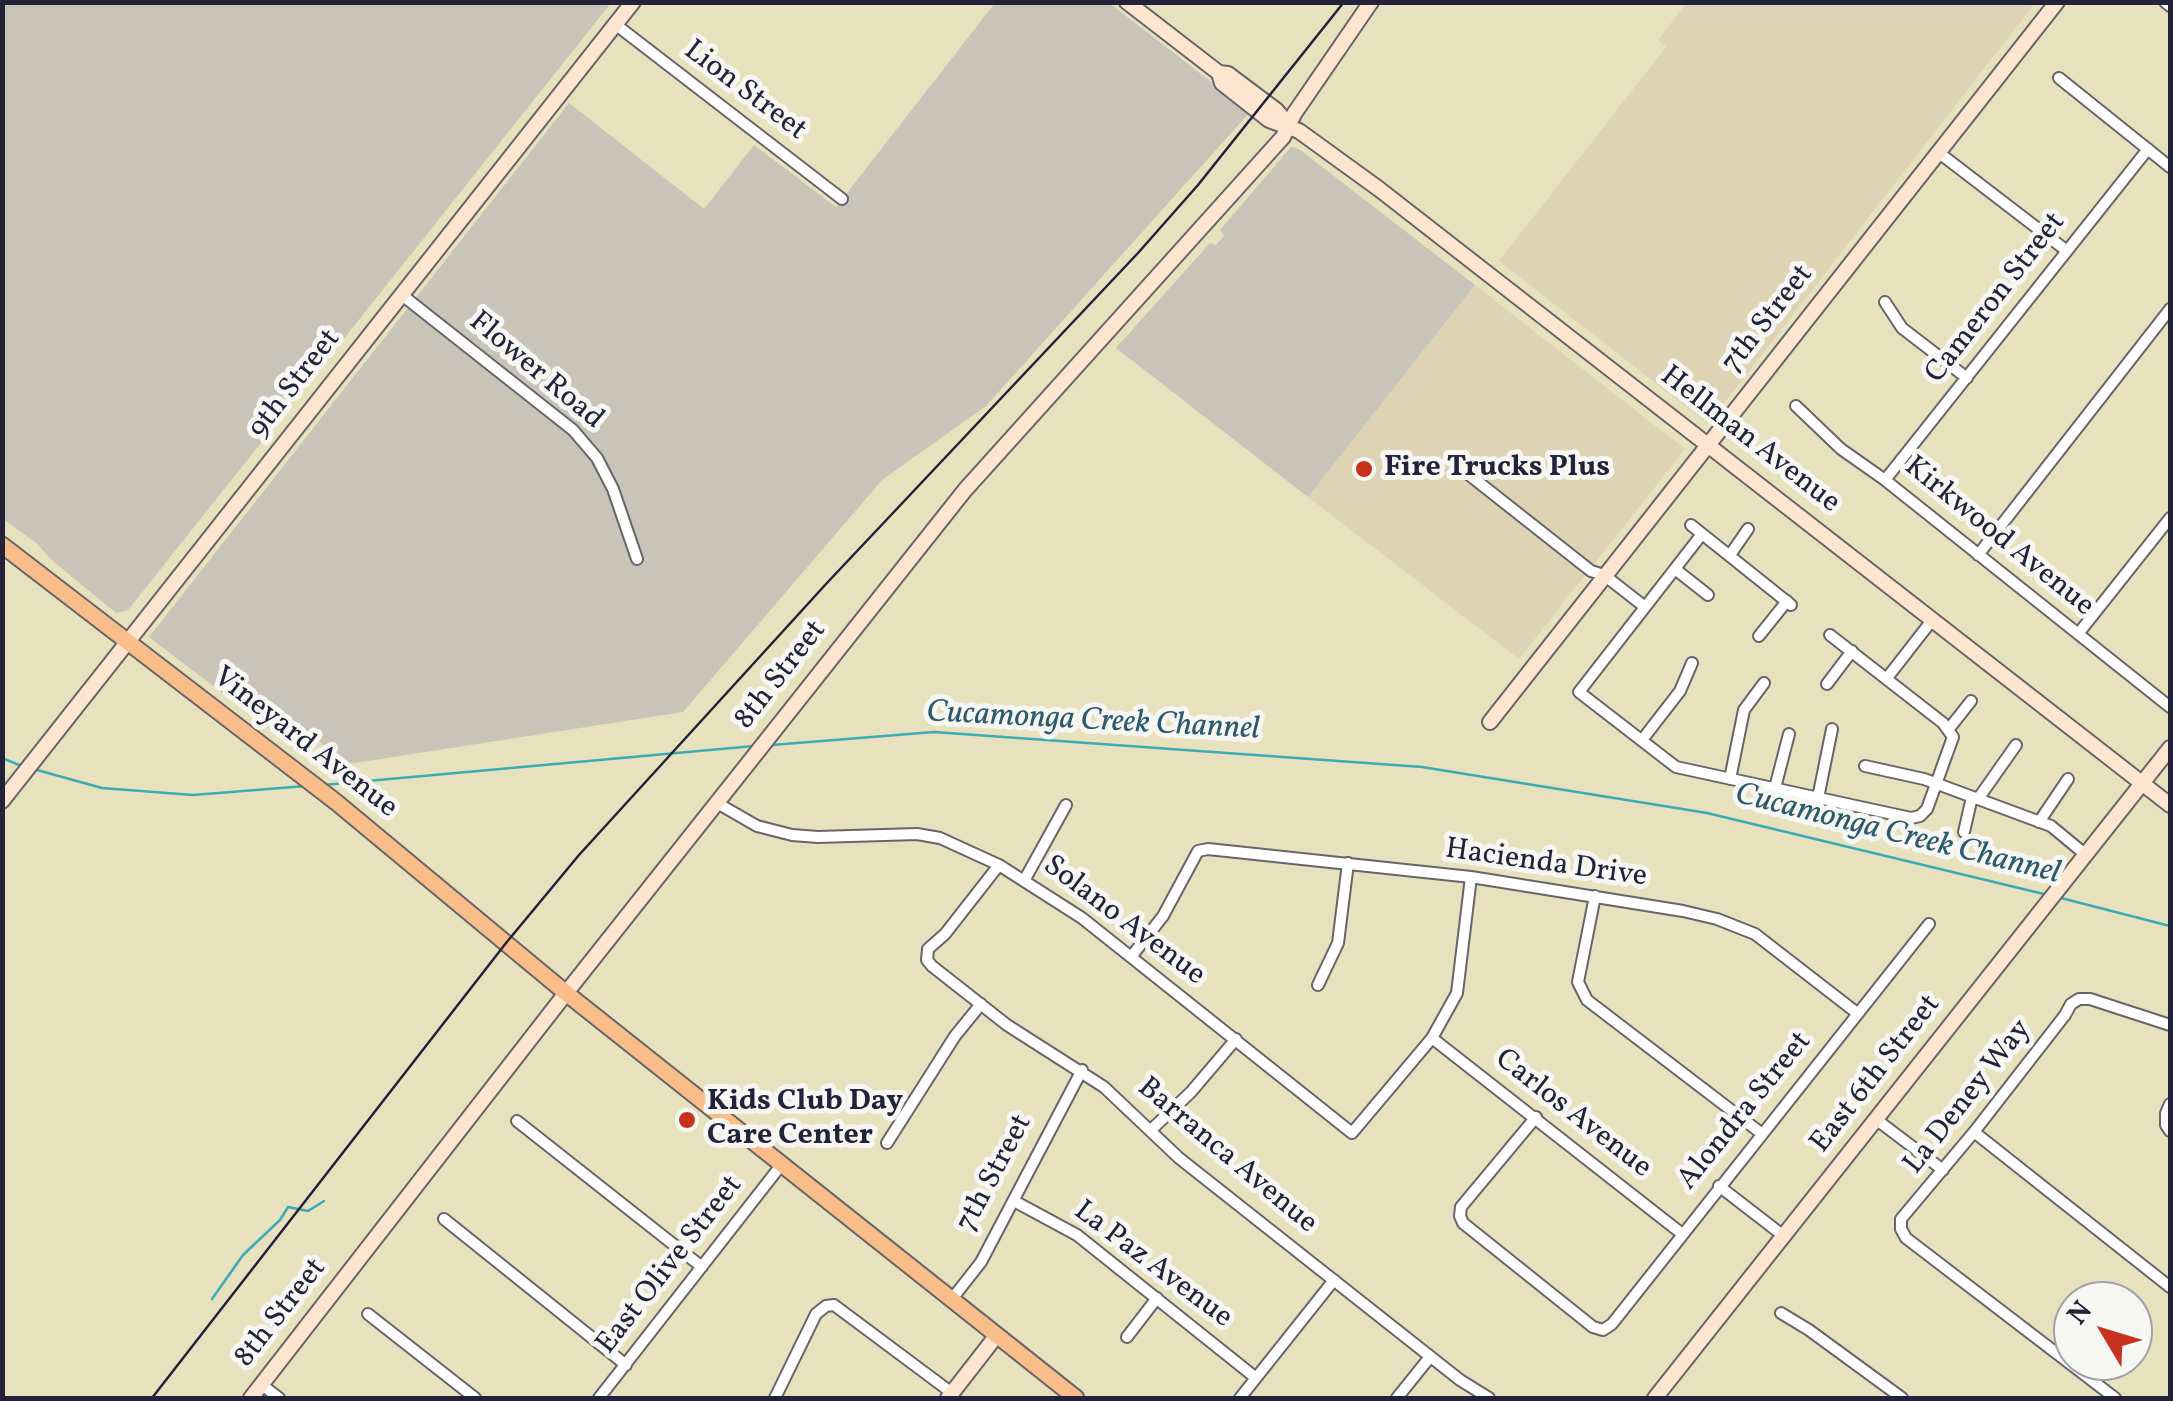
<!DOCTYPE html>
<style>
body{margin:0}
#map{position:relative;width:2173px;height:1401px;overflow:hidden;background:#e8e1be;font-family:Vollkorn,serif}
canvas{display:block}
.frame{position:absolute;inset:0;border:5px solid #22223b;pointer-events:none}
.north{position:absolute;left:2053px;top:1281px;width:100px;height:100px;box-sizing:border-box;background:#f6f6f2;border:2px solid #a1a1a9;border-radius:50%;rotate:308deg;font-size:28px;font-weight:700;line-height:40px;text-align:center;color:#22223b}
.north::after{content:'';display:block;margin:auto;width:35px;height:45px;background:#c8321e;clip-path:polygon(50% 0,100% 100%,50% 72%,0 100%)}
</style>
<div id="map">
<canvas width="2173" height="1401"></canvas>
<div class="frame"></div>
<div class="north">N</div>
</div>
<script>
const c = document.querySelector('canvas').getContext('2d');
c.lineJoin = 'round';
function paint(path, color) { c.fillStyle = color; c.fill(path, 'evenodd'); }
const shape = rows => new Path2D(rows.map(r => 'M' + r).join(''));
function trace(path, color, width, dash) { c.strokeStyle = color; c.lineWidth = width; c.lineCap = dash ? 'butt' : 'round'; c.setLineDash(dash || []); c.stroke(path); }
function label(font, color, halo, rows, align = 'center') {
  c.font = font + ' Vollkorn,serif'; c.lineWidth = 10; c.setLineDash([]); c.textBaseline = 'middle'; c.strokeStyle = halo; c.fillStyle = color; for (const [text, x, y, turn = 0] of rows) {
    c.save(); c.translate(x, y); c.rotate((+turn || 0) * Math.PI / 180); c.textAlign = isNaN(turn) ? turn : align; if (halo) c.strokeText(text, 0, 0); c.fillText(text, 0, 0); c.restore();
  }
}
paint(shape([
 [1687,2,2035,3,1708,424,1499,261,1666,47,1658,40],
 [1475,285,1685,449,1519,659,1308,497]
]), '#dfd3b5');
paint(shape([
 [3,2,611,3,128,610,116,613,55,563,35,542,3,519],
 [1108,2,1250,112,986,406,882,480,683,712,348,764,309,734,297,750,149,637,569,103,704,209,754,145,836,207,995,3],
 [1291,147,1299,149,1475,285,1308,497,1116,348,1210,243,1216,245,1224,236,1220,230]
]), '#c8c4b8');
trace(shape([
 [772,745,934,732,1422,767,1707,813,2048,895],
 [2,758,24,767],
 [37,770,102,788,193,795,306,786],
 [323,785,754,746],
 [2061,898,2170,926],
 [212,1299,243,1255,280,1220,288,1207,308,1211,324,1201]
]), '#3bacb5', 2.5);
const street = shape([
 [2165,2,2170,6],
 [615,24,842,199],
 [2059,78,2170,167],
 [1938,152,2067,251],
 [402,295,573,430,597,458,613,489,637,559],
 [1885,302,1902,328,1967,378],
 [1796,406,1841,449,1885,480,2170,707],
 [1463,470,1591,571,1604,575,1645,607],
 [1885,480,2148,149],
 [1691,525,1791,605],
 [1702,534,1579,692,1676,767,1911,818,1920,816,1927,809,1953,737,1943,723,1830,635],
 [1730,555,1748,529],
 [1978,555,2170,309],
 [1675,569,1708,595],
 [2078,634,2170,518],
 [1759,636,1787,601],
 [1887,678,1933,619],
 [1827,684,1852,651],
 [1948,730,1971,701],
 [1642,740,1680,691,1692,663],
 [1865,766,1924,779,2051,826,2086,855],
 [1730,779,1744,710,1764,683],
 [1775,788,1789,734],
 [1818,798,1832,729],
 [1978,799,2016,745],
 [717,803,757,826,792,835,818,837,917,834,940,838,999,865,1082,918,1352,1133,1432,1038,1457,993,1471,877],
 [2039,822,2068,779],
 [1964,832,1972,797],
 [999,865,945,934,928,949,927,960,932,966,1007,1025,1104,1087,1179,1158,1460,1380,1489,1398],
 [1025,879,1066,805],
 [1595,896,1578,982,1587,1000,1761,1133],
 [1131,957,1163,916,1198,851,1208,849,1471,877,1683,911,1717,919,1755,934,1857,1013],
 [1318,985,1338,943,1348,863],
 [1432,1038,1681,1233],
 [2170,1104,2166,1113,2166,1125,2170,1131],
 [1536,1117,1461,1207,1460,1216,1463,1223,1593,1327,1603,1330,1612,1324,1929,924],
 [1877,1120,1943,1170],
 [517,1121,702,1267],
 [1152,1129,1191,1092,1236,1039],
 [1974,1132,2170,1287],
 [887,1143,955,1036,981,1004],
 [1719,1186,1785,1237],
 [1014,1201,1077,1235,1256,1378],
 [444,1219,626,1365],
 [952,1299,981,1262,1082,1070],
 [1781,1313,1809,1330,1902,1398],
 [368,1314,475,1398],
 [1127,1337,1157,1298],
 [262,1385,279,1398],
 [599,1398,782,1164],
 [775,1398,816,1314,826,1306,834,1305,952,1393],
 [1240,1398,1334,1280],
 [1397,1398,1430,1357],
 [2115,1398,1906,1238,1901,1229,1901,1219,1974,1132,2065,1015,2071,1004,2079,999,2090,999,2170,1025]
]);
const secondary = shape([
 [1127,2,1219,73,1228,74,1276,110,1289,125],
 [1219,73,1222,83,1269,120,1299,131,1379,189,2170,805],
 [1490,722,2057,2],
 [2,801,633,2],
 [251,1398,566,993,965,490,1283,137,1294,114,1371,2],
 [948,1398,997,1335],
 [1655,1398,2170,748]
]);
const primary = shape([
 [2,545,336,802,566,993,1076,1398]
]);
trace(street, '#676569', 14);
trace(secondary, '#676569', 18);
trace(primary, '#676569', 19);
trace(street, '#fff', 10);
trace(secondary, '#fde5d0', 14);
trace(primary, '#f9bd89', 15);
trace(shape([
 [152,1398,506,943,579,855,826,584,1138,253,1198,185,1344,2]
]), '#22223b', 2.5);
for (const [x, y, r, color] of [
 [1364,469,10,"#c8321e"],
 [687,1120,10,"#c8321e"]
]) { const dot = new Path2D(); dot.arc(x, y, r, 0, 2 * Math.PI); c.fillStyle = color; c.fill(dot); trace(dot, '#f6f6f2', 4); }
label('30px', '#22223b', '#f6f6f2', [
 ["Lion Street",744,92,37],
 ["Cameron Street",1997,299,-52],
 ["7th Street",1769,320,-52],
 ["Flower Road",535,372,40],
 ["9th Street",296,385,-52],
 ["Hellman Avenue",1749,441,38],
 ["Kirkwood Avenue",1998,538,39],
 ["8th Street",782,676,-52],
 ["Vineyard Avenue",304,744,38],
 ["Hacienda Drive",1546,865,8],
 ["Solano Avenue",1123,922,37],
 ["East 6th Street",1877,1075,-52],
 ["La Deney Way",1969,1098,-52],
 ["Alondra Street",1746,1112,-51],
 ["Carlos Avenue",1572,1115,38],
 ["Barranca Avenue",1226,1157,40],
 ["7th Street",996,1174,-62],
 ["East Olive Street",671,1266,-52],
 ["La Paz Avenue",1152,1266,37],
 ["8th Street",282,1314,-52]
]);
label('bold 30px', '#22223b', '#f6f6f2', [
 ["Fire Trucks Plus",1384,469],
 ["Kids Club Day",707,1103],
 ["Care Center",707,1137]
], 'left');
label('italic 32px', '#2c596c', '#f6f6f2', [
 ["Cucamonga Creek Channel",1093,723,3],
 ["Cucamonga Creek Channel",1897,836,14]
]);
</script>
